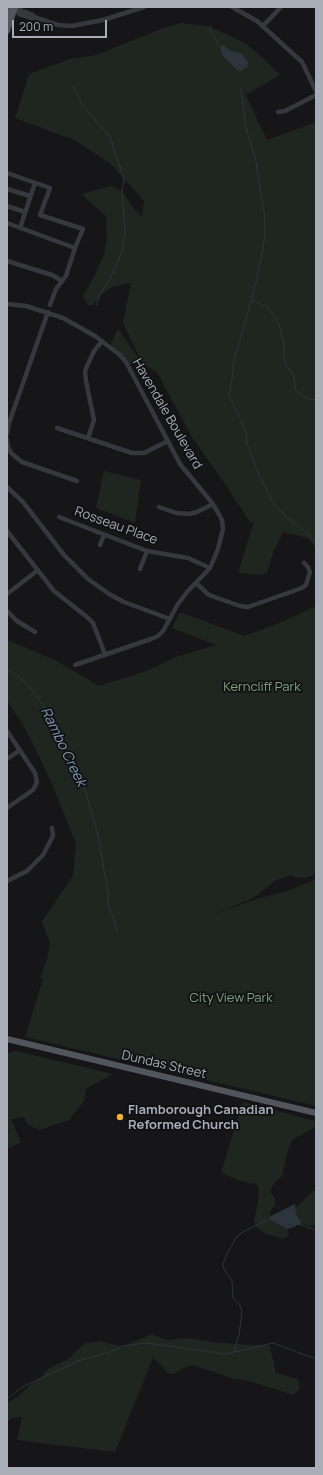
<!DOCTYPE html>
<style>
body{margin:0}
#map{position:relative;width:323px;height:1475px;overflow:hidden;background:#161618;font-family:Manrope,sans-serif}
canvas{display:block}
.frame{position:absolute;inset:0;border:8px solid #a8adb8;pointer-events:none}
.scale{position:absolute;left:12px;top:20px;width:95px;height:18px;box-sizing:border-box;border:2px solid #a8adb8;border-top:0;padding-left:5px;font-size:12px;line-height:14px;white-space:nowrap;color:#a8adb8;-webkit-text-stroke:3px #111113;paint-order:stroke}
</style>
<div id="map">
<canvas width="323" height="1475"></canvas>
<div class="frame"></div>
<div class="scale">200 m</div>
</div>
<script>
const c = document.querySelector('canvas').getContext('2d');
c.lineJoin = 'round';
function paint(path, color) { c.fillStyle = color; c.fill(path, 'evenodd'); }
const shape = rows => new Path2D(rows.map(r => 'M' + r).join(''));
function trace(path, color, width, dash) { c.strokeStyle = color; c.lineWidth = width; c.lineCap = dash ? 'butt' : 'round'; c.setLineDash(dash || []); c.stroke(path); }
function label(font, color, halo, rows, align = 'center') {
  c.font = font + ' Manrope,sans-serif'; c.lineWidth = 3.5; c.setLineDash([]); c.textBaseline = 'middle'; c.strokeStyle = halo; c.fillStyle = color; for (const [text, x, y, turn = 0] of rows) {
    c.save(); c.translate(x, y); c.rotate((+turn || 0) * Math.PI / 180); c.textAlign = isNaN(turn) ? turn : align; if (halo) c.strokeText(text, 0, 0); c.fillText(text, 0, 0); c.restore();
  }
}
paint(shape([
 [181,23,207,26,222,32,245,43,262,57,280,75,246,95,267,140,316,122,316,548,308,538,283,532,274,551,267,573,263,575,238,573,254,522,250,522,223,481,193,439,157,372,142,363,129,336,123,323,131,283,112,287,100,296,93,305,88,305,83,296,94,277,104,254,107,237,106,216,81,194,111,186,123,192,132,206,142,217,144,201,110,163,74,140,15,118,29,74,70,59,96,55,161,29],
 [118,329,140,360,132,365,110,346],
 [104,471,141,480,135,523,96,508],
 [316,606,316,874,305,878,294,877,292,875,275,881,252,899,211,915,260,898,290,890,316,879,316,1106,25,1037,43,979,40,978,47,959,50,943,42,921,73,876,76,844,52,784,36,750,23,725,7,701,7,640,55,660,99,686,146,671,176,657,216,645,172,628,180,612,244,636,277,624],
 [14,1051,16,1051,113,1074,86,1089,84,1101,69,1120,39,1130,29,1125,23,1117,11,1119,21,1142,12,1147,7,1148,7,1054],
 [243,1102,316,1121,316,1127,293,1139,288,1150,282,1176,274,1183,270,1191,275,1199,276,1205,270,1211,271,1216,269,1219,280,1226,287,1229,289,1234,287,1237,284,1239,264,1233,256,1227,254,1220,259,1197,258,1185,240,1181,221,1172],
 [313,1191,316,1191,316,1225,309,1226,302,1223,296,1214,295,1209],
 [151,1334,168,1340,188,1338,220,1343,270,1346,276,1373,298,1379,300,1389,293,1395,246,1380,235,1379,193,1365,184,1368,173,1374,168,1373,162,1366,153,1358,115,1452,17,1440,22,1417,12,1418,7,1422,7,1403,18,1396,30,1385,41,1377,50,1367,67,1360,85,1343,101,1341,122,1347]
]), '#1e261f');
paint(shape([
 [224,45,229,50,242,54,248,62,247,68,244,68,241,71,237,70,223,56,220,50,222,46],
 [295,1204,296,1214,302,1223,294,1227,287,1229,272,1221,269,1219,271,1216]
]), '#2c353c');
trace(shape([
 [210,26,211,32,221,48],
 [73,86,83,106,110,137,124,179,122,190,125,233,122,252,110,279,100,294,96,306],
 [241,89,246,128,256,161,260,190,265,217,264,243,256,283,237,351,234,358,232,380,229,395,246,431,247,443,258,473,273,503,283,513,316,542],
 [252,300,267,307,275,317,282,332,281,335,284,343,284,356,286,366,293,373,296,391,302,396,311,400,316,399],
 [7,669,21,679,30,688,43,705,82,779,98,835,108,894,108,906,114,919,117,932],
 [299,1224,316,1230],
 [234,1352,239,1335,242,1312,240,1305,233,1298,232,1281,224,1269,223,1264,226,1256,237,1236,243,1232,269,1219],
 [7,1399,22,1387,78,1361,110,1352,122,1346,147,1343,226,1354,273,1343,316,1359]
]), '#2c353c', 1);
trace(shape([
 [232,7,257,21,302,62,316,91],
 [12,10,20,10,33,15,34,17,58,25,72,26,103,20,144,7],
 [17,11,19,14,32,18,34,17],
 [263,26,281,7],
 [278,112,285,111,316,95],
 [7,173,50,188,40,215,83,229,75,248],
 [7,189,30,196],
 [7,206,25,212],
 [7,223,75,248,66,276,56,289,50,305],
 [20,228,35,183],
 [7,261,52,275,62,281],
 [7,304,26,306,63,318,95,336,120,355,126,362,180,464,213,504,222,520,223,529,218,549,210,568,187,592,178,604,163,631,158,636,151,639,75,665],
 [57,428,132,453,144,453,168,441],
 [7,434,9,423,48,312],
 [88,438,94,420,86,381,85,372,87,366,94,351,102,341],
 [7,439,8,447,11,453,22,462,77,481],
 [7,487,23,502,64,555,88,579,109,594,124,602,170,619],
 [159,507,176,513,189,514,197,512,213,504],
 [59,517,147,551,188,558,210,568],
 [7,531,54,591,87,617,93,623,105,654],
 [100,545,104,535],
 [140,569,147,551],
 [196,583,209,595,240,606,248,607,302,588,306,585,310,572,308,567,304,563],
 [7,594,38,570],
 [7,611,17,621,35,632],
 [7,731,35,773,37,782,33,790,7,808],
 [7,759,20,750],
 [7,881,27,871,43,855,53,836,52,828]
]), '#37383d', 4.5);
trace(shape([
 [7,16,10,7],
 [7,31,15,7],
 [7,1039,316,1113]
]), '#53555c', 6);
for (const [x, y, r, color] of [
 [120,1117,4,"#f2b134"]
]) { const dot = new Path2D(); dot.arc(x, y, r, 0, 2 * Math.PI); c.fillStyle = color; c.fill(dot); trace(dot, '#111113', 1.5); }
label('13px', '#a8adb8', '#111113', [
 ["Havendale Boulevard",167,414,60],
 ["Rosseau Place",116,526,20],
 ["Dundas Street",164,1065,13]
]);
label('13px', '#7fa381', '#111113', [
 ["Kerncliff Park",262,687],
 ["City View Park",231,998]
]);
label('bold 13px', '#a8adb8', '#111113', [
 ["Flamborough Canadian",128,1110],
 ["Reformed Church",128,1125]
], 'left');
label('italic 14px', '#7f9bb3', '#111113', [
 ["Rambo Creek",63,747,64]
]);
</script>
